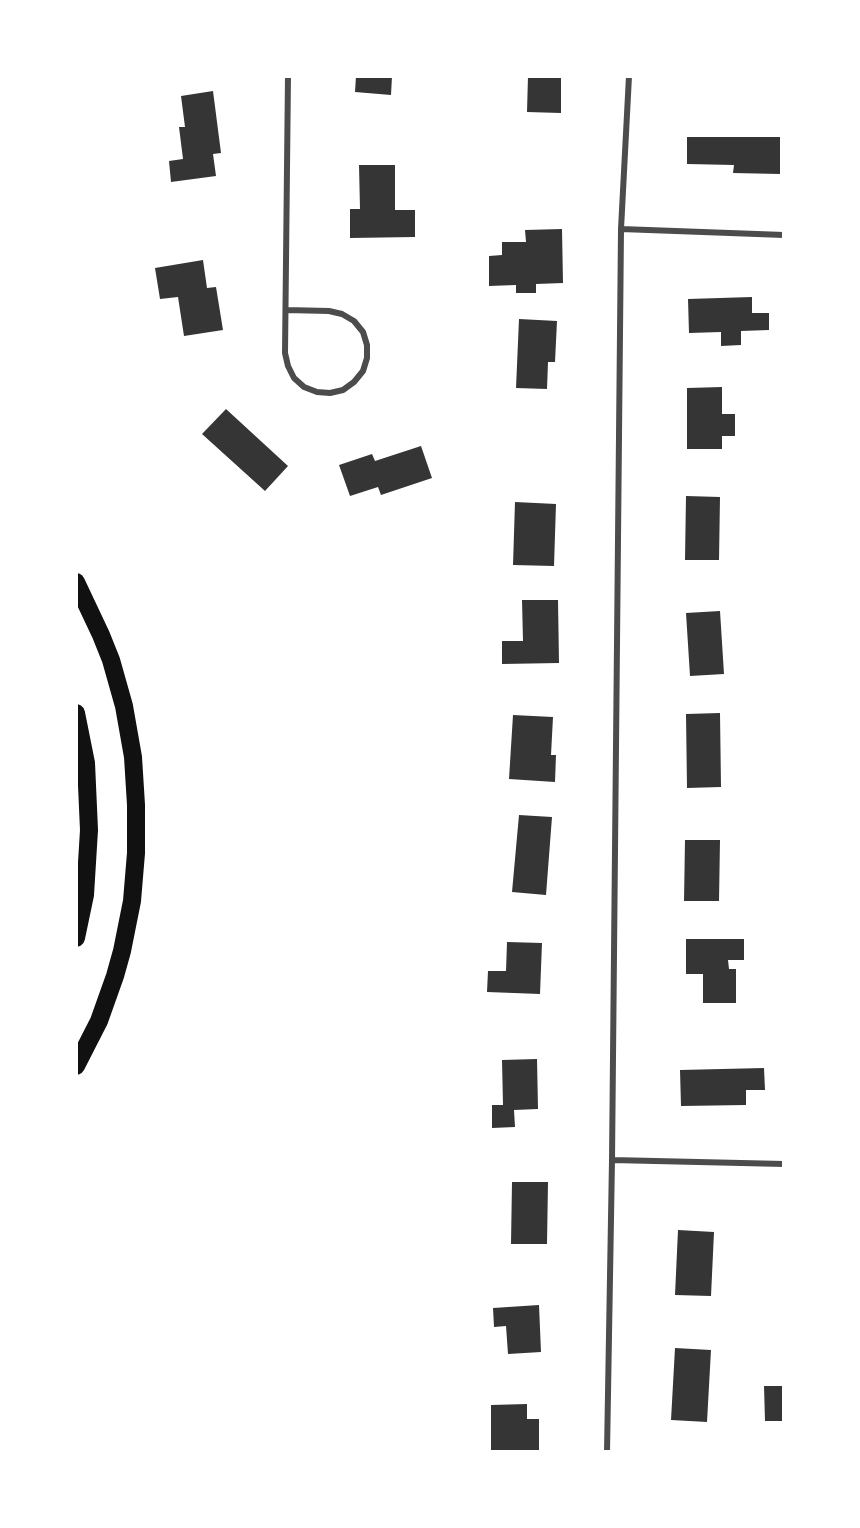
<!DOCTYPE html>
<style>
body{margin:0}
#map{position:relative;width:860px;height:1528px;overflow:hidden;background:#fff;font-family:"Libre Baskerville",serif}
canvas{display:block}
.frame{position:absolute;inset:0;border:78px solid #fff;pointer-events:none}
</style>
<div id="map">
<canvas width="860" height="1528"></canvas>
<div class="frame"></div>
</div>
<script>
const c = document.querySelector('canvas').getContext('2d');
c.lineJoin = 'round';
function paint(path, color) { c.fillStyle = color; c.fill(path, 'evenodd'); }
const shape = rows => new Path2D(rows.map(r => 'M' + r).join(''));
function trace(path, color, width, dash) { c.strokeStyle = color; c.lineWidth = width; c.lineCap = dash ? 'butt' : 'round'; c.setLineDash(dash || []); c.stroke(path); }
paint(shape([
 [356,76,392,76,391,95,355,92],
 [528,76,561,76,561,113,527,112],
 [213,91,221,153,213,154,216,176,171,182,169,161,183,159,179,127,185,127,181,96],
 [687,137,780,137,780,174,733,173,734,165,687,164],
 [359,165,395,165,395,210,415,210,415,237,350,238,350,209,360,209],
 [562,229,563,283,536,284,536,293,516,293,516,285,489,286,489,256,502,255,502,242,526,242,525,230],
 [203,260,207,288,216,287,223,330,184,336,178,297,160,299,155,268],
 [752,297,752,313,769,313,769,330,741,331,741,345,721,346,721,332,689,333,688,299],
 [519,319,557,321,555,362,548,362,547,389,516,388],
 [722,387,722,414,735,414,735,436,722,436,722,449,687,449,687,388],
 [226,409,288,466,265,491,202,434],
 [421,446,432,478,381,495,378,487,350,496,339,465,372,454,375,461],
 [686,496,720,497,719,560,685,560],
 [515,502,556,504,554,566,513,565],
 [522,600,558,600,559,663,502,664,502,641,523,641],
 [720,611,724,674,690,676,686,613],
 [720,713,721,787,687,788,686,714],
 [513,715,553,717,551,755,556,755,555,782,509,779],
 [519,815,552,817,546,895,512,892],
 [685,840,720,840,719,901,684,901],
 [686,939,744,939,744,960,728,960,729,969,736,969,736,1003,703,1003,703,974,686,974],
 [507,942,542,943,540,994,487,992,488,971,506,971],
 [537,1059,538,1109,514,1110,515,1127,492,1128,492,1105,503,1105,502,1060],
 [764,1068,765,1090,746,1090,746,1105,681,1106,680,1070],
 [512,1182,548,1182,547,1244,511,1244],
 [678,1230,714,1232,711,1296,675,1295],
 [539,1305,541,1352,508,1354,506,1326,494,1327,493,1308],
 [675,1348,711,1350,707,1422,671,1420],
 [764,1386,784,1386,784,1421,765,1421],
 [527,1404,527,1419,539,1419,539,1452,491,1452,491,1405]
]), '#353535');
trace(shape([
 [621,229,784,235],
 [286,310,329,311,342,314,354,321,363,332,367,345,367,358,363,371,354,382,343,390,330,393,317,392,304,387,294,378,288,366,285,353,288,76],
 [612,1160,784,1164],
 [607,1452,612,1160,621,229,629,76]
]), '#4c4c4c', 6);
trace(shape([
 [76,582,101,635,111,660,124,706,133,757,136,805,136,853,132,901,122,951,115,976,99,1021,76,1066],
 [76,713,86,763,89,830,85,895,76,938]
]), '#111', 18);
</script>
